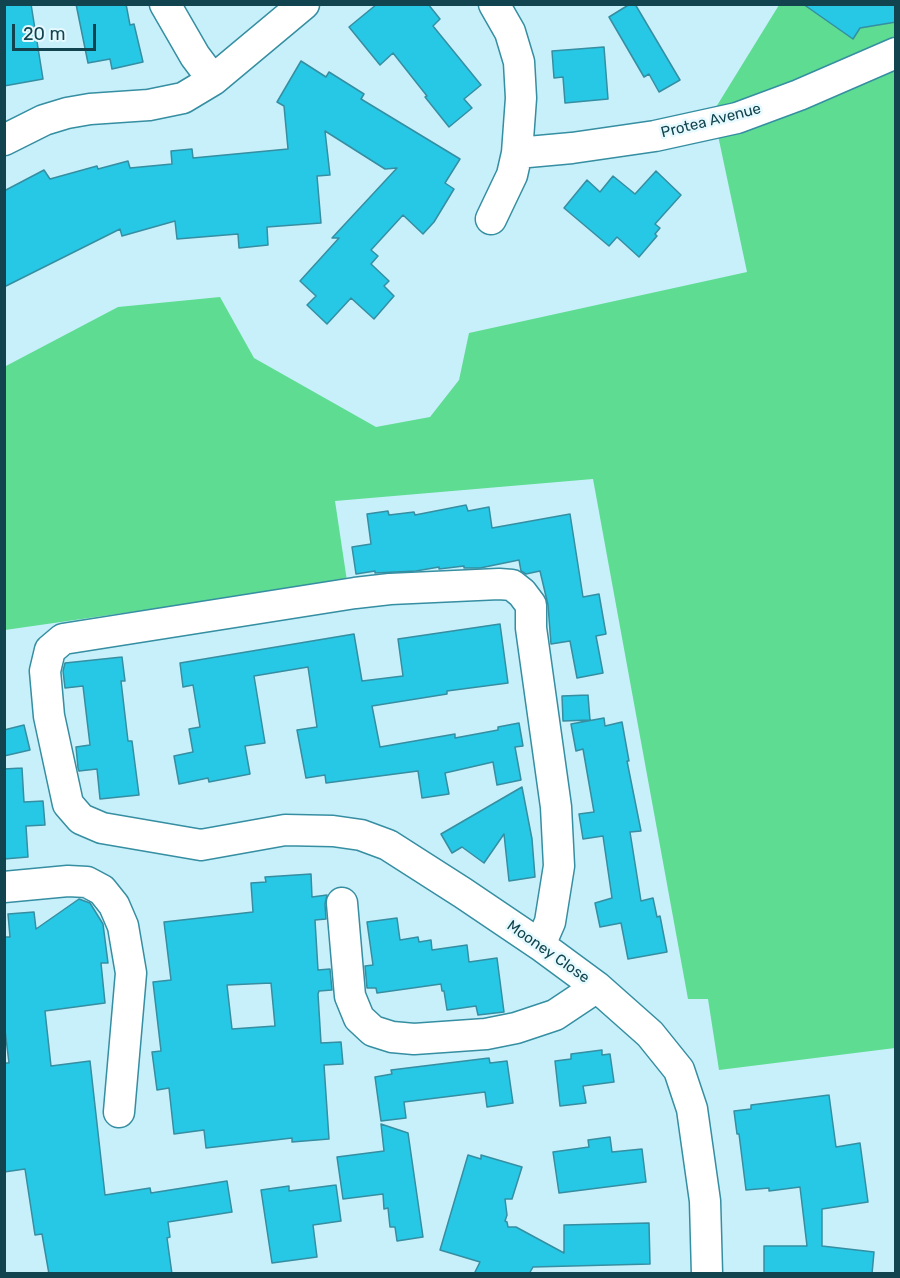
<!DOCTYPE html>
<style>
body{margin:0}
#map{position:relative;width:900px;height:1278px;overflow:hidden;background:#c8f0fa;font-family:Rubik,sans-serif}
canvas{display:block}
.frame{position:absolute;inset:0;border:6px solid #11444e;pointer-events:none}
.scale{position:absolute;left:12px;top:24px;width:84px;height:27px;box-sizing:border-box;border:3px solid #11444e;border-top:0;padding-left:8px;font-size:18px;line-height:21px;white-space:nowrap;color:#11444e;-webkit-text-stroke:4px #e5f9fe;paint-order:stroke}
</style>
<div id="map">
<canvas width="900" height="1278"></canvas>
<div class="frame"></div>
<div class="scale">20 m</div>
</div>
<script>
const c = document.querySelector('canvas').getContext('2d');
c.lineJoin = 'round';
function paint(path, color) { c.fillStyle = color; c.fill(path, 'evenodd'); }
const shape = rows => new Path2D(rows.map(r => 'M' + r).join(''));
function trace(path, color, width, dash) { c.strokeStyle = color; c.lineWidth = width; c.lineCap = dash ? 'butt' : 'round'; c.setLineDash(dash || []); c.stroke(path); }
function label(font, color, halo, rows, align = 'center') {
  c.font = font + ' Rubik,sans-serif'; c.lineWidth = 5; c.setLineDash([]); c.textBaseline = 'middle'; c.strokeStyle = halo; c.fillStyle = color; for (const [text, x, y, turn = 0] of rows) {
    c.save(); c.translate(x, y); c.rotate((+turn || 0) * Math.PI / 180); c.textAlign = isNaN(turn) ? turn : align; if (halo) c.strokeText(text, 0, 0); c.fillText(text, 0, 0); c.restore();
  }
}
paint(shape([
 [779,5,895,5,895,1048,719,1070,708,999,688,999,593,479,335,501,347,581,5,630,4,367,118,307,220,297,254,358,376,427,430,417,459,380,469,333,747,272,713,112]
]), '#5edc91');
const building = shape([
 [4,4,31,4,43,79,4,86,4,4],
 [76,4,126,4,130,25,134,24,143,62,112,69,110,59,88,63,76,4],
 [377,4,428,4,440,19,433,26,481,85,464,99,472,108,449,127,425,97,427,96,393,53,380,65,349,27,377,4],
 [630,4,635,4,680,80,659,92,649,74,644,77,609,17,630,4],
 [803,4,896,4,896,22,860,28,853,39,803,4],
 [604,47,608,99,565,103,563,77,554,78,552,51,604,47],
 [301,61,326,77,329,72,364,94,361,99,460,159,445,183,454,189,434,222,423,234,403,215,371,250,378,256,371,264,389,281,384,286,394,296,374,319,351,298,327,324,307,305,316,296,300,281,339,238,332,238,397,168,385,169,325,131,330,175,317,176,321,223,267,227,268,245,239,248,238,234,177,239,175,221,122,236,120,229,4,287,4,191,44,170,50,179,97,166,98,169,128,161,130,168,172,164,171,151,192,149,193,158,288,149,284,106,277,102,301,61],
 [656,171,681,195,655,224,660,228,655,234,657,236,639,257,617,237,609,246,564,208,587,180,600,192,613,176,635,194,656,171],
 [466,505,468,511,489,507,492,528,570,514,583,597,599,594,606,634,596,636,603,673,577,678,570,641,551,644,548,605,540,571,526,574,521,571,519,560,480,568,464,568,464,566,439,569,439,567,416,571,375,573,375,571,356,574,352,547,371,544,367,514,388,511,389,515,414,512,415,515,466,505],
 [500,624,508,683,447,691,447,694,372,706,380,747,455,734,455,738,498,730,498,727,519,723,523,746,515,747,521,780,497,785,493,762,445,773,449,794,422,798,418,771,326,783,325,775,306,778,297,730,317,727,308,667,254,676,265,743,245,746,250,774,209,782,208,778,179,784,174,756,193,752,189,729,200,727,193,685,183,687,180,663,354,634,362,681,403,676,398,639,500,624],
 [122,657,125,681,121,681,128,741,132,741,139,795,100,799,97,769,79,771,78,768,76,747,90,745,83,686,65,688,63,671,65,663,122,657],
 [588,695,590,720,563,721,562,696,588,695],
 [604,718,605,726,622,722,629,761,627,761,641,831,630,832,641,901,653,898,657,917,660,916,667,952,628,959,621,923,600,927,595,903,612,898,603,836,583,839,579,814,594,812,583,749,576,751,571,724,604,718],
 [24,725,30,750,4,756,4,730,24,725],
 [22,768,24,802,43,801,45,825,26,826,28,857,4,859,4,769,22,768],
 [522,787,532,839,535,877,509,881,504,834,484,863,462,847,452,853,441,834,522,787],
 [311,874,312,897,327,895,325,904,326,919,315,920,318,970,330,969,332,990,319,991,318,994,321,1043,341,1042,343,1064,324,1065,329,1139,292,1142,292,1138,206,1148,204,1130,174,1134,169,1088,157,1090,152,1052,161,1051,153,982,171,980,164,922,253,912,251,883,266,882,265,877,311,874],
 [271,983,275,1026,232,1029,227,985,271,983],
 [79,899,90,903,103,924,108,963,101,963,105,1003,45,1011,51,1066,90,1061,105,1195,150,1188,151,1193,227,1181,232,1212,168,1222,170,1237,167,1238,172,1274,49,1274,42,1234,35,1235,25,1169,4,1172,4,1063,9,1063,4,1022,4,937,10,937,8,914,34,912,36,929,79,899],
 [397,918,400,940,418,937,419,942,431,940,432,950,467,945,469,962,497,958,504,1012,478,1015,476,1006,447,1010,444,991,442,991,441,984,377,993,376,988,367,988,365,966,373,965,367,922,397,918],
 [602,1050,602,1055,610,1054,614,1082,583,1086,586,1103,560,1106,555,1061,571,1059,571,1054,602,1050],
 [489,1058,490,1063,507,1061,513,1103,487,1107,485,1092,404,1102,406,1118,381,1121,375,1077,392,1074,391,1070,489,1058],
 [829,1095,836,1147,860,1143,868,1202,822,1209,822,1246,874,1252,872,1274,764,1274,764,1246,807,1246,800,1187,769,1191,769,1188,746,1190,739,1134,737,1134,734,1111,751,1109,751,1105,829,1095],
 [381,1124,408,1133,423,1237,397,1241,395,1227,390,1227,388,1208,384,1209,383,1194,343,1199,337,1157,384,1151,381,1124],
 [610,1137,612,1152,642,1149,646,1182,559,1193,553,1152,589,1147,588,1140,610,1137],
 [468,1155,481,1159,481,1155,522,1167,512,1199,505,1199,507,1215,505,1221,507,1222,508,1227,516,1227,564,1253,564,1225,649,1223,650,1264,533,1267,529,1274,474,1274,480,1262,440,1250,468,1155],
 [336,1185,341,1221,313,1225,317,1257,272,1263,261,1190,289,1186,289,1191,336,1185]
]);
paint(building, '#26c8e6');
trace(building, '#358ea1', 1.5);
const street = shape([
 [165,4,195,56,213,80],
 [4,140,44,120,67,113,90,109,149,105,183,98,213,80,304,4],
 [517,153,572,148,655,136,737,118,799,95,896,53],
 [491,219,512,175,517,153,521,98,519,62,510,32,494,4],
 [4,887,68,881,87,882,102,890,114,905,123,926,131,973,119,1112],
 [342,903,350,996,359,1018,373,1031,392,1037,414,1039,486,1034,516,1028,555,1015,597,987],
 [540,945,550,922,559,866,556,807,531,628,531,605,522,593,512,585,499,584,390,589,355,593,63,639,50,650,45,671,49,716,68,804,81,819,102,828,201,845,285,830,333,831,361,835,388,845,463,893,540,945,597,987,650,1034,679,1070,692,1109,705,1201,707,1274]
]);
trace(street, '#358ea1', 33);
trace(street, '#fff', 30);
label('15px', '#11444e', '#e5f9fe', [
 ["Protea Avenue",711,121,-14],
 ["Mooney Close",548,952,35]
]);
</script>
